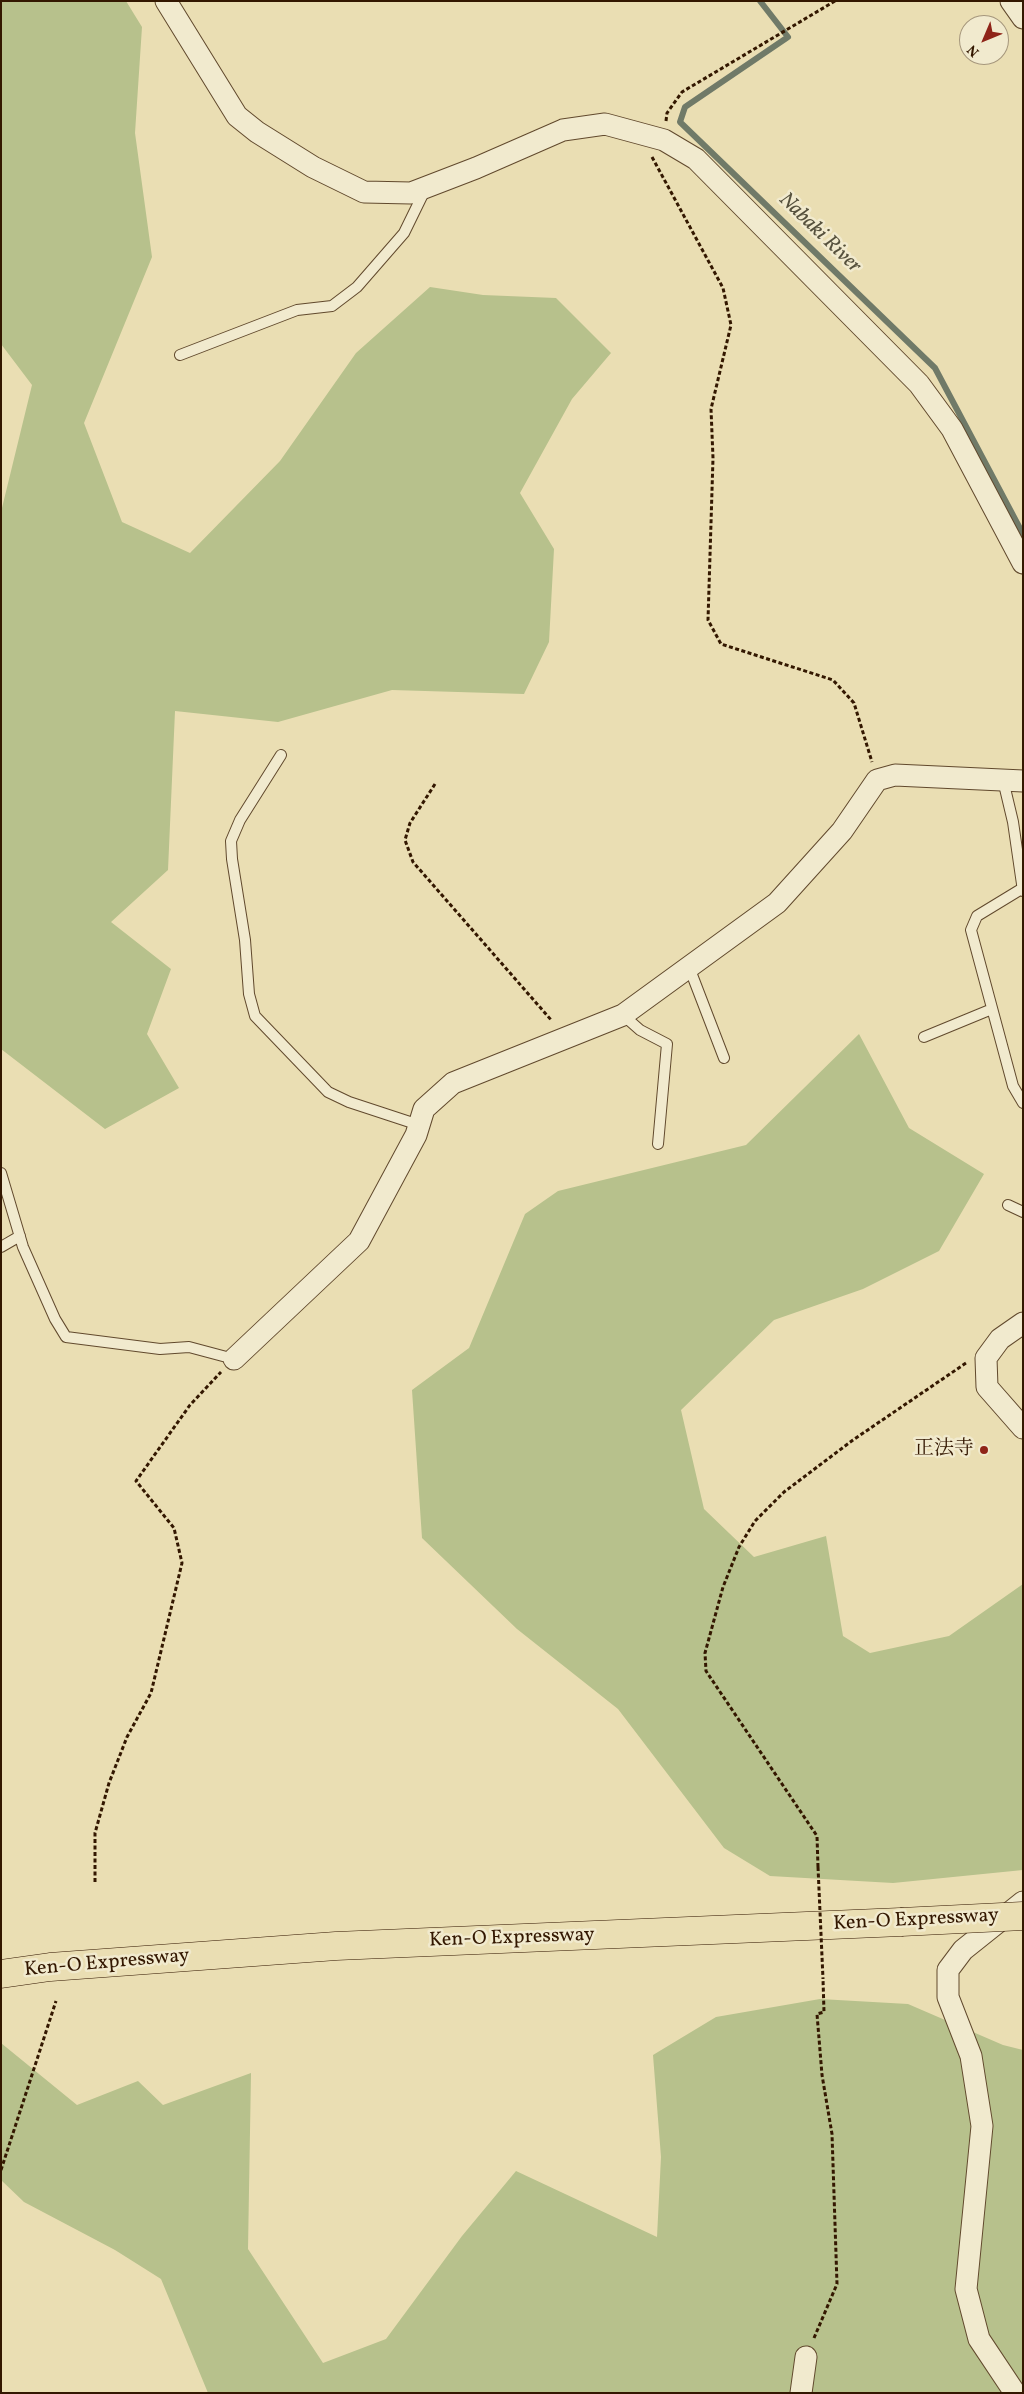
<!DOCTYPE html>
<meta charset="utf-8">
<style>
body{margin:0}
#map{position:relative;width:1024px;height:2394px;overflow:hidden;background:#eadeb3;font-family:Vollkorn,serif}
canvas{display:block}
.frame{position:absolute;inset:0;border:2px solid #331700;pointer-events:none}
.north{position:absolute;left:959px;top:15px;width:50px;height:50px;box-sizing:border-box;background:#f1eace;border:1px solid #a5967c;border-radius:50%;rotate:225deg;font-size:14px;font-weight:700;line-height:20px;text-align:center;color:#331700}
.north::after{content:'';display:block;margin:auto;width:18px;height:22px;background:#8f2418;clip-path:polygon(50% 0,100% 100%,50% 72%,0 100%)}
</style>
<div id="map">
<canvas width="1024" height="2394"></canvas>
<div class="frame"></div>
<div class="north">N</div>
</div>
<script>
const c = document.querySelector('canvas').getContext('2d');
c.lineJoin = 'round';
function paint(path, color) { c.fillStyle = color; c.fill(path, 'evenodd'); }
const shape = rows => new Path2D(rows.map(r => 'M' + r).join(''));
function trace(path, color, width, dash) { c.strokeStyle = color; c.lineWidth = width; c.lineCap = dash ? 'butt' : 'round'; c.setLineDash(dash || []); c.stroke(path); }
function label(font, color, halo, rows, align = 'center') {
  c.font = font + ' Vollkorn,"Noto Serif JP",serif'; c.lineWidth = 5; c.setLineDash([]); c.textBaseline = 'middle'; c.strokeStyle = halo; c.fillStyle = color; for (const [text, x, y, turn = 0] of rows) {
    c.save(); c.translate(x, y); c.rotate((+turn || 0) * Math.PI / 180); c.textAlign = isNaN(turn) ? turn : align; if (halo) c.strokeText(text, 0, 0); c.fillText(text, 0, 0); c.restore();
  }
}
paint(shape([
 [1,1,126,1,142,27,135,133,152,257,84,423,122,522,190,553,280,461,356,353,430,287,483,295,556,298,611,353,572,399,520,493,554,549,549,642,524,694,392,690,278,722,175,711,168,870,111,922,171,969,147,1034,179,1088,105,1129,1,1049,1,512,32,385,1,344],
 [859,1034,909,1128,984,1174,939,1251,863,1289,774,1320,681,1410,704,1509,754,1557,826,1536,843,1636,870,1653,949,1636,1023,1584,1023,1870,893,1883,770,1876,724,1848,618,1709,517,1629,422,1538,412,1390,469,1348,525,1214,558,1191,746,1145],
 [820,1999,908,2004,1003,2045,1023,2050,1023,2393,208,2393,161,2279,115,2250,24,2202,1,2180,1,2043,77,2105,138,2081,163,2105,251,2073,248,2249,323,2363,386,2339,462,2236,516,2171,657,2237,661,2157,653,2055,716,2017]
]), '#b7c18c');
trace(shape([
 [760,1,788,37,685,107,680,122,935,368,1023,534]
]), '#707a68', 6);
const service = shape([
 [180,355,297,310,332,306,357,287,404,233,425,190],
 [281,755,240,820,231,841,232,859,245,940,249,994,255,1016,328,1092,349,1102,419,1125],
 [1003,780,1013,822,1023,891],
 [1023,888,977,916,971,930,1013,1086,1023,1103],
 [689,967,724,1058],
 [623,1015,640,1030,667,1044,658,1144],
 [924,1037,992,1009],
 [1,1173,23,1247,55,1319,66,1337,160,1349,189,1347,234,1359],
 [1008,1205,1023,1212],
 [1,1247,20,1236]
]);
const minor = shape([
 [166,1,237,116,257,132,313,167,364,192,411,193,476,168,563,130,605,124,664,140,696,159,919,384,952,429,1023,563],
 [1011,1,1023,18],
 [1023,1323,1000,1339,986,1358,987,1387,1023,1428],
 [234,1359,359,1241,416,1135,424,1109,453,1083,623,1015,777,903,842,831,877,780,895,775,1023,781],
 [801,2393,806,2357],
 [1015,2393,979,2339,966,2289,982,2126,971,2056,948,1997,948,1970,963,1950,1023,1902]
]);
const motorway = shape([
 [1,1974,50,1967,336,1946,901,1922]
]);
trace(service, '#61492d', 12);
trace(minor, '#61492d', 23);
trace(motorway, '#331700', 29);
trace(shape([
 [666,121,667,113,682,92,835,1],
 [652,157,723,288,731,325,711,409,713,458,708,620,721,644,833,680,854,703,872,762],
 [435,784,410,823,405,840,413,862,552,1021],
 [818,1867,817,1836,706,1671,705,1653,723,1587,739,1547,755,1521,784,1492,853,1440,966,1363],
 [95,1882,95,1833,109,1783,127,1737,151,1693,182,1563,174,1528,136,1481,190,1405,221,1372],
 [1,2170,56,2001],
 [814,2338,837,2284,832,2134,822,2075,817,2014,824,2012,823,1979]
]), '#331700', 3, [4, 2.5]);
trace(service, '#f1eace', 10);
trace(minor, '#f1eace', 21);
trace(motorway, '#eadeb3', 28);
const motorwayBridge = shape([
 [901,1922,1023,1916]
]);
trace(motorwayBridge, '#331700', 29, []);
trace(shape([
 [818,1867,823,1979]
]), '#331700', 3, [4, 2.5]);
trace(motorwayBridge, '#eadeb3', 28);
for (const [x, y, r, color] of [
 [984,1450,5,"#8f2418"]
]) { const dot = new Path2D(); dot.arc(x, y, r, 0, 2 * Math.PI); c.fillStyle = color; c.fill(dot); trace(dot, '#f1eace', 2); }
label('20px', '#331700', '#f1eace', [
 ["正法寺",974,1450]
], 'right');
label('20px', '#331700', '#f1eace', [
 ["Ken-O Expressway",916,1921,-3],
 ["Ken-O Expressway",512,1939,-2],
 ["Ken-O Expressway",107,1964,-5]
]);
label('italic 21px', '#56513d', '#f1eace', [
 ["Nabaki River",819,234,44]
]);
</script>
